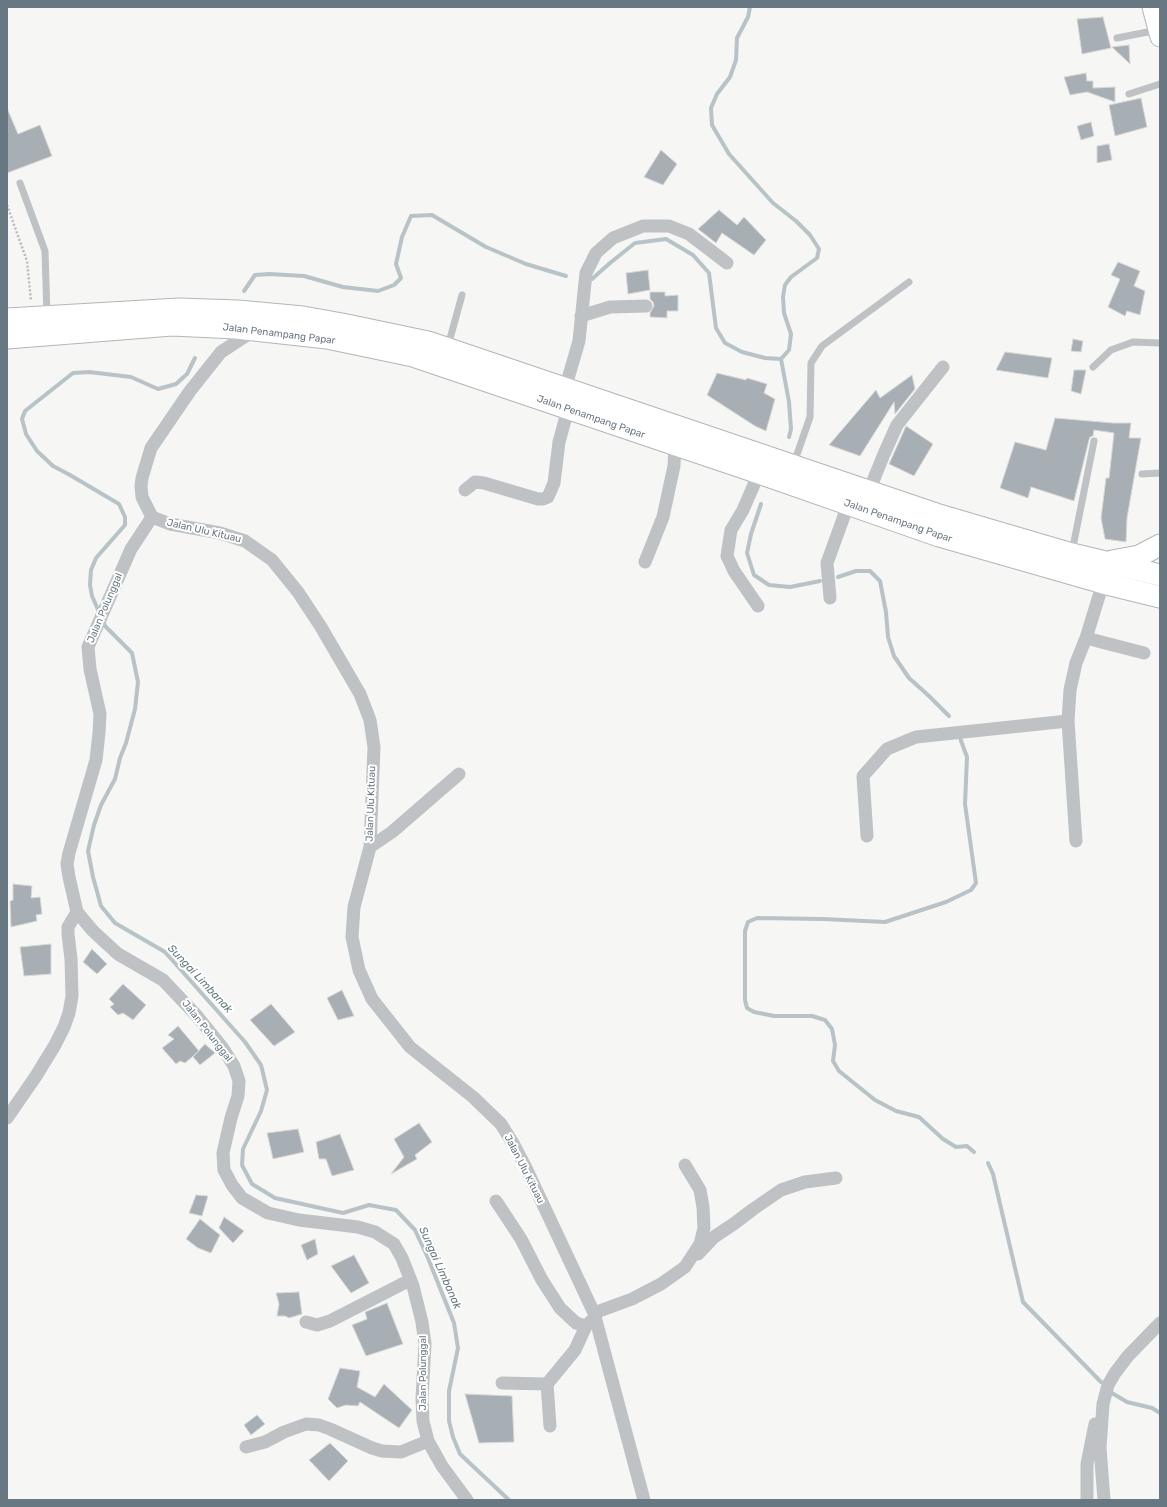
<!DOCTYPE html>
<style>
body{margin:0}
#map{position:relative;width:1167px;height:1507px;overflow:hidden;background:#f6f6f4;font-family:Rubik,sans-serif}
canvas{display:block}
.frame{position:absolute;inset:0;border:8px solid #687882;pointer-events:none}
</style>
<div id="map">
<canvas width="1167" height="1507"></canvas>
<div class="frame"></div>
</div>
<script>
const c = document.querySelector('canvas').getContext('2d');
c.lineJoin = 'round';
const shape = rows => new Path2D(rows.map(r => 'M' + r).join(''));
function trace(path, color, width, dash) { c.strokeStyle = color; c.lineWidth = width; c.lineCap = dash ? 'butt' : 'round'; c.setLineDash(dash || []); c.stroke(path); }
function paint(path, color) { c.fillStyle = color; c.fill(path, 'evenodd'); }
function label(font, color, halo, rows, align = 'center') {
  c.font = font + ' Rubik,sans-serif'; c.lineWidth = 4; c.setLineDash([]); c.textBaseline = 'middle'; c.strokeStyle = halo; c.fillStyle = color; for (const [text, x, y, turn = 0] of rows) {
    c.save(); c.translate(x, y); c.rotate((+turn || 0) * Math.PI / 180); c.textAlign = isNaN(turn) ? turn : align; if (halo) c.strokeText(text, 0, 0); c.fillText(text, 0, 0); c.restore();
  }
}
trace(shape([
 [592,279,610,263,635,243,666,239,693,255,709,273,716,328,725,343,742,352,765,358,781,359,789,350,791,334,784,313,783,297,785,285,791,277,817,258,819,249,810,235,796,221,773,203,729,154,712,125,711,108,717,94,730,77,736,60,737,38,748,17,750,7],
 [244,291,255,275,269,274,304,276,343,287,378,291,394,285,401,278,396,264,402,237,411,216,432,215,486,247,526,264,566,276],
 [781,359,789,402,791,429,789,437],
 [761,504,751,534,747,553,754,575,769,585,790,587,820,581],
 [838,577,856,571,870,571,880,581,886,612,888,637,894,656,909,678,929,696,949,716],
 [100,614,92,596,90,585,91,570,96,558,125,525,125,517,119,504,70,475,53,466,37,451,26,434,22,419,25,411,73,373,89,372,131,377,158,389,176,384,187,374,195,358],
 [103,620,105,626,132,653,138,682,135,709,126,743,120,758,115,779,101,805,94,825,88,851,93,877,101,906,115,923,165,952,245,1042,261,1065,267,1090,261,1111,243,1149,242,1165,252,1184,275,1198,343,1213,369,1205,396,1210,415,1230,428,1258,454,1323,458,1348,449,1391,449,1421,453,1437,460,1454,509,1500],
 [960,738,967,757,965,804,976,883,971,890,946,902,885,922,823,919,757,918,748,922,745,931,745,1000,747,1008,754,1012,774,1016,812,1016,825,1020,832,1029,835,1045,833,1061,839,1071,875,1100,896,1111,919,1117,943,1139,956,1147,967,1146,974,1152],
 [988,1163,993,1174,1023,1302,1101,1382],
 [1112,1393,1127,1402,1152,1408,1160,1413]
]), '#b7c3c7', 4);
const building = shape([
 [1103,17,1111,48,1082,54,1077,19,1103,17],
 [1129,45,1130,64,1112,47,1129,45],
 [1086,73,1087,81,1093,81,1093,88,1115,87,1115,102,1087,92,1070,95,1064,77,1086,73],
 [1141,98,1147,127,1115,136,1109,105,1141,98],
 [7,108,18,134,40,125,52,156,7,173,7,108],
 [1091,122,1094,136,1081,140,1077,126,1091,122],
 [1109,144,1112,160,1097,163,1097,146,1109,144],
 [661,150,677,164,663,185,644,177,661,150],
 [719,210,737,225,744,217,766,240,754,255,722,233,716,243,698,229,719,210],
 [1118,262,1140,271,1134,286,1145,291,1140,315,1127,311,1125,316,1108,307,1120,279,1111,275,1118,262],
 [648,270,650,290,628,294,626,273,648,270],
 [650,292,665,292,665,296,678,295,678,311,667,311,667,318,650,317,650,313,654,306,653,302,650,299,650,292],
 [1073,339,1083,341,1081,352,1071,351,1073,339],
 [1005,352,1052,358,1048,378,996,370,1005,352],
 [1074,370,1086,370,1081,394,1071,391,1074,370],
 [717,373,746,380,747,378,767,384,764,393,775,399,766,431,755,426,707,395,717,373],
 [912,375,915,389,895,414,894,402,860,456,829,445,876,390,880,398,912,375],
 [1055,418,1113,423,1131,423,1129,438,1141,438,1127,518,1126,542,1105,539,1101,518,1106,478,1109,478,1114,433,1094,430,1093,436,1090,437,1089,440,1074,501,1031,487,1028,498,1000,488,1015,442,1046,450,1055,418],
 [906,426,933,444,914,476,889,464,906,426],
 [13,884,32,886,31,898,40,897,42,914,36,915,37,921,11,927,10,901,13,900,13,884],
 [51,944,51,974,24,976,20,947,51,944],
 [92,949,107,964,97,974,83,962,92,949],
 [123,984,146,1005,133,1020,123,1013,118,1015,110,1007,114,1004,109,999,123,984],
 [342,990,354,1016,338,1020,327,998,342,990],
 [271,1004,295,1032,274,1046,250,1020,271,1004],
 [178,1026,199,1051,185,1063,180,1061,176,1064,162,1048,174,1039,168,1035,178,1026],
 [205,1044,215,1053,200,1065,193,1057,205,1044],
 [419,1123,432,1142,415,1155,417,1159,391,1174,404,1157,394,1139,419,1123],
 [298,1129,304,1152,273,1159,267,1133,298,1129],
 [340,1134,354,1170,332,1176,326,1159,319,1159,316,1142,340,1134],
 [196,1195,208,1196,202,1216,189,1213,196,1195],
 [224,1217,244,1231,233,1243,219,1228,224,1217],
 [200,1219,220,1235,211,1253,198,1248,186,1239,200,1219],
 [315,1239,318,1254,307,1260,301,1245,315,1239],
 [354,1255,369,1283,351,1293,331,1266,354,1255],
 [299,1292,302,1314,289,1318,285,1316,277,1316,279,1304,276,1293,299,1292],
 [387,1303,403,1344,366,1356,352,1325,367,1319,365,1312,387,1303],
 [340,1368,360,1371,357,1387,375,1397,384,1384,412,1410,399,1428,360,1402,358,1406,346,1405,337,1408,328,1399,340,1368],
 [465,1394,512,1396,514,1442,479,1443,465,1394],
 [257,1415,265,1424,251,1435,244,1425,257,1415],
 [330,1443,348,1461,329,1481,309,1460,330,1443]
]);
paint(building, '#a8afb4');
trace(building, '#d8d8d6', 1);
const secondary = shape([
 [1152,7,1160,37]
]);
const primary = shape([
 [7,319,179,309,238,311,303,317,342,324,428,342,936,514,1072,554,1160,575],
 [7,338,172,325,236,328,327,338,413,356,759,473,939,536,1103,583,1160,597],
 [1112,561,1139,556,1160,545]
]);
trace(secondary, '#b0b6ba', 21);
trace(primary, '#b2b6b9', 23);
trace(shape([
 [7,205,27,261,31,301]
]), '#b8bbbd', 2.5, [2, 2]);
trace(shape([
 [1117,38,1158,30],
 [1129,94,1160,84],
 [20,183,45,251,47,316],
 [448,346,462,295],
 [1093,367,1111,350,1133,342,1160,343],
 [794,463,810,417,811,363,822,346,909,282],
 [1142,474,1160,473],
 [1072,552,1094,441]
]), '#bec2c5', 7);
trace(shape([
 [581,316,610,307,646,306],
 [256,331,244,337,221,352,190,391,151,448,142,478,141,486,142,497,152,517,170,524,220,533,245,541,272,560,298,592,321,627,360,694,370,720,374,747,370,847,354,907,352,937,359,970,372,999,410,1047,473,1097,501,1124,514,1145,526,1168,594,1313,644,1500],
 [565,389,579,341,586,273,596,253,613,238,643,226,669,226,689,234,727,263],
 [465,490,475,482,484,483,538,499,543,499,548,497,554,483,559,442,568,409],
 [869,491,884,454,897,425,943,367],
 [152,517,131,549,88,647,90,669,100,714,99,733,96,760,69,853,67,864,69,877,77,912,93,931,118,954,163,980,197,1016,222,1047,234,1066,239,1081,238,1096,231,1118,223,1153,224,1170,232,1185,242,1198,268,1213,299,1220,358,1227,375,1232,394,1244,402,1258,413,1286,422,1322,425,1344,422,1398,423,1421,428,1441,442,1466,467,1500],
 [645,562,663,517,674,466,675,445],
 [830,598,827,563,848,505],
 [758,606,734,571,727,556,731,530,743,510,759,473],
 [1086,638,1144,653],
 [867,836,863,776,887,749,916,737,1068,721],
 [1076,841,1068,721,1070,690,1076,663,1086,638,1103,583],
 [370,847,392,832,459,774],
 [7,1118,36,1076,55,1045,64,1027,69,1013,72,996,71,959,68,934,68,927,77,912],
 [496,1201,521,1239,542,1280,560,1308,576,1323,586,1326],
 [698,1254,714,1237,735,1223,752,1210,781,1190,805,1182,836,1178],
 [594,1313,632,1299,661,1284,685,1267,700,1244,704,1228,703,1207,700,1190,685,1165],
 [306,1322,317,1325,330,1321,410,1280],
 [502,1383,547,1384,575,1350,586,1326,591,1321],
 [547,1384,550,1426],
 [246,1447,265,1442,284,1432,306,1424,319,1425,330,1429,372,1448,382,1451,401,1452,428,1441],
 [1087,1500,1087,1464,1095,1424],
 [1104,1500,1100,1448,1103,1404,1108,1385,1115,1373,1128,1356,1160,1323]
]), '#bec2c5', 13);
trace(secondary, '#fff', 19);
trace(primary, '#fff', 21);
label('10px', '#687882', '#fff', [
 ["Jalan Penampang Papar",279,334,7],
 ["Jalan Penampang Papar",591,417,19],
 ["Jalan Penampang Papar",898,521,19],
 ["Jalan Ulu Kituau",204,531,13],
 ["Jalan Polunggal",105,608,-67],
 ["Jalan Ulu Kituau",371,804,-88],
 ["Jalan Polunggal",207,1031,52],
 ["Jalan Ulu Kituau",524,1169,63],
 ["Jalan Polunggal",423,1373,-90]
]);
label('italic 11px', '#64797e', '#fff', [
 ["Sungai Limbanak",200,979,47],
 ["Sungai Limbanak",440,1268,66]
]);
</script>
